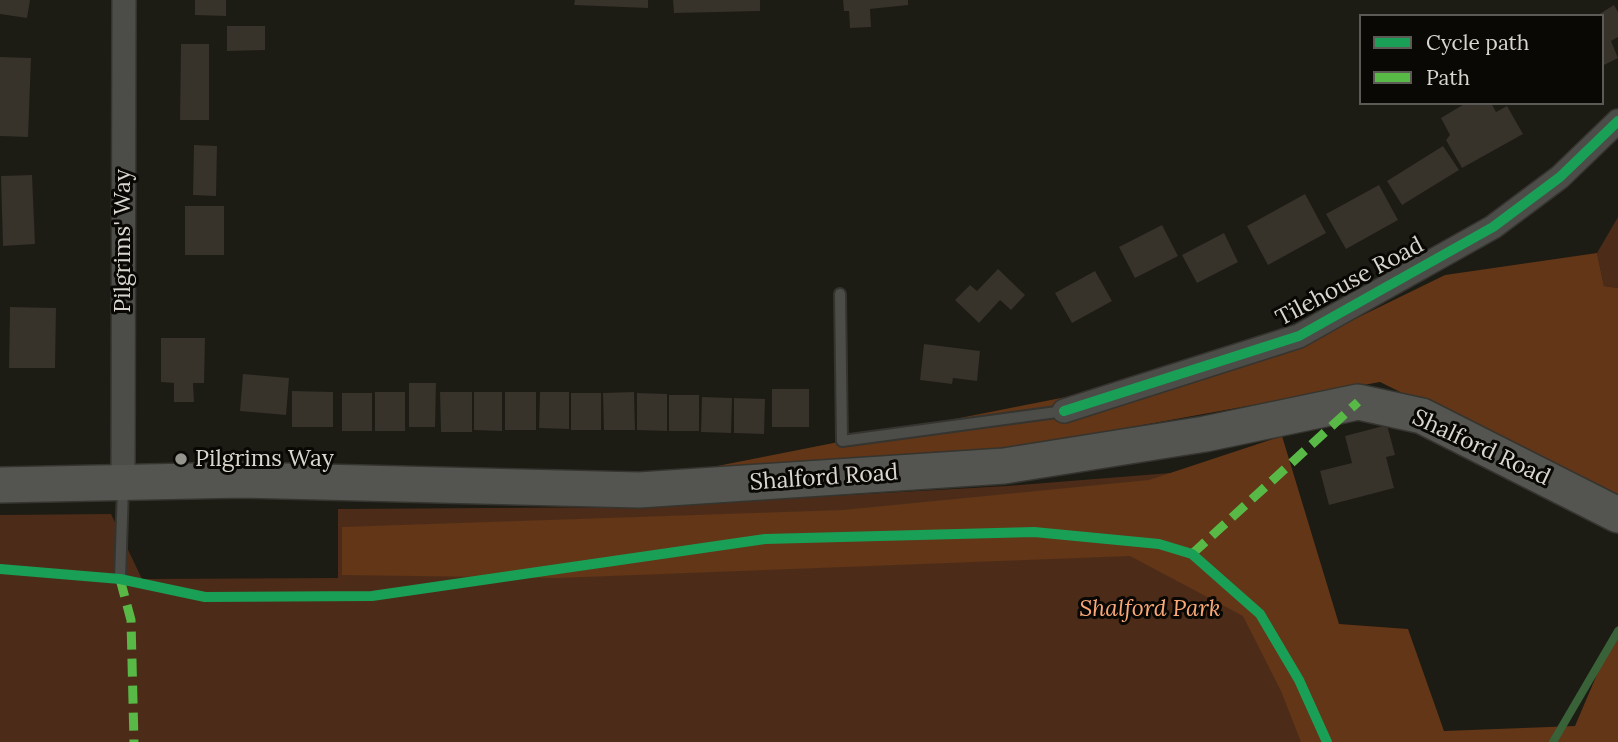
<!DOCTYPE html>
<style>
body{margin:0}
#map{position:relative;width:1618px;height:742px;overflow:hidden;background:#1c1b14;font-family:Lora,serif}
canvas{display:block}
.legend{position:absolute;left:1359px;top:14px;width:245px;height:91px;box-sizing:border-box;background:#090804;border:2px solid #5c5a55;margin:0;padding:9px 12px;list-style:none;font-size:21px;color:#d8d6ce}
.legend li{display:flex;align-items:center;gap:14px;height:35px}
.legend b{width:35px;border:2px solid #5c5a55}
</style>
<div id="map">
<canvas width="1618" height="742"></canvas>
<ul class="legend">
<li><b style="height:9px;background:#1a9f57"></b>Cycle path</li>
<li><b style="height:9px;background:#58b947"></b>Path</li>
</ul>
</div>
<script>
const c = document.querySelector('canvas').getContext('2d');
c.lineJoin = 'round';
function paint(path, color) { c.fillStyle = color; c.fill(path, 'evenodd'); }
const shape = rows => new Path2D(rows.map(r => 'M' + r).join(''));
function trace(path, color, width, dash) { c.strokeStyle = color; c.lineWidth = width; c.lineCap = dash ? 'butt' : 'round'; c.setLineDash(dash || []); c.stroke(path); }
function label(font, color, halo, rows, align = 'center') {
  c.font = font + ' Lora,serif'; c.lineWidth = 6; c.setLineDash([]); c.textBaseline = 'middle'; c.strokeStyle = halo; c.fillStyle = color; for (const [text, x, y, turn = 0] of rows) {
    c.save(); c.translate(x, y); c.rotate((+turn || 0) * Math.PI / 180); c.textAlign = isNaN(turn) ? turn : align; if (halo) c.strokeText(text, 0, 0); c.fillText(text, 0, 0); c.restore();
  }
}
paint(shape([
 [1618,217,1618,288,1604,286,1597,253],
 [1271,465,1356,742,0,742,0,515,111,514,142,579,338,578,338,509,635,507,1007,486]
]), '#4c2c18');
paint(shape([
 [1597,253,1604,286,1618,288,1618,500,1380,382,1005,450,687,472,1283,354,1445,275],
 [1282,436,1339,624,1408,629,1444,731,1575,726,1618,625,1618,742,1301,742,1281,691,1243,616,1130,556,558,578,342,575,342,527,843,510,1149,480]
]), '#623617');
trace(shape([
 [1553,742,1618,631]
]), '#396238', 8);
paint(shape([
 [0,0,30,0,27,18,0,14],
 [195,0,226,0,226,16,195,15],
 [575,0,648,0,648,8,574,5],
 [673,0,760,0,760,11,674,13],
 [843,0,908,0,908,5,870,9,871,27,850,28,849,11,844,11],
 [1614,5,1618,12,1618,37,1611,41,1618,58,1602,66,1602,16,1596,16],
 [227,26,265,26,265,50,227,51],
 [181,44,209,44,209,120,180,120],
 [0,57,31,58,28,137,0,136],
 [1466,103,1491,103,1496,112,1507,106,1523,134,1462,168,1446,140,1450,135,1441,118],
 [194,145,217,146,216,196,193,195],
 [1443,146,1459,170,1402,205,1387,181],
 [32,175,35,244,3,246,1,176],
 [1379,185,1398,220,1346,249,1326,214],
 [1305,194,1326,233,1268,265,1247,226],
 [185,206,224,206,224,255,185,255],
 [1162,225,1178,256,1135,278,1119,247],
 [1224,233,1238,262,1197,283,1182,255],
 [998,269,1025,295,1011,310,1000,300,979,323,955,300,970,285,977,291],
 [1095,271,1112,301,1072,323,1055,293],
 [10,307,56,308,55,368,9,368],
 [161,338,205,338,204,383,193,383,194,402,174,402,174,383,161,382],
 [924,344,980,351,977,381,953,378,952,384,920,380],
 [243,374,289,378,286,415,240,411],
 [409,383,436,383,435,427,409,427],
 [772,389,809,389,809,427,772,427],
 [292,391,333,392,333,427,292,427],
 [375,392,405,392,405,431,375,431],
 [440,392,472,392,472,432,441,432],
 [474,392,502,392,502,431,474,430],
 [505,392,536,392,536,430,505,430],
 [540,392,569,392,569,429,539,428],
 [634,392,635,430,604,430,603,393],
 [342,393,372,393,372,431,342,431],
 [571,393,601,393,601,430,571,430],
 [637,393,667,394,667,431,637,430],
 [669,395,699,395,699,431,669,431],
 [702,397,732,398,731,433,701,432],
 [734,398,765,399,764,434,734,433],
 [1387,425,1395,455,1386,457,1394,488,1329,505,1320,471,1352,463,1345,436]
]), '#37322a');
const lane = shape([
 [840,294,842,441,1064,411],
 [120,579,123,487]
]);
const street = shape([
 [1064,411,1299,336,1493,227,1560,177,1618,121],
 [123,481,124,0]
]);
const primary = shape([
 [0,485,242,480,639,490,1004,466,1205,434,1358,402,1422,416,1618,515]
]);
trace(lane, '#35342f', 14);
trace(street, '#35342f', 26);
trace(primary, '#35342f', 38);
trace(lane, '#4c4c49', 10);
trace(street, '#4c4c49', 23);
trace(primary, '#545550', 35);
trace(shape([
 [1192,554,1358,402],
 [120,579,131,620,134,742]
]), '#58b947', 9, [18, 9]);
trace(shape([
 [1064,411,1299,336,1493,227,1560,177,1618,121],
 [0,569,120,579,205,597,372,596,765,539,1034,532,1159,544,1192,554,1260,614,1299,680,1327,742]
]), '#1a9f57', 10);
for (const [x, y, r, color] of [
 [181,459,7,"#96958d"]
]) { const dot = new Path2D(); dot.arc(x, y, r, 0, 2 * Math.PI); c.fillStyle = color; c.fill(dot); trace(dot, '#090804', 2.5); }
label('23px', '#d8d6ce', '#090804', [
 ["Pilgrims' Way",123,241,-90],
 ["Tilehouse Road",1350,282,-28],
 ["Shalford Road",1481,448,25],
 ["Shalford Road",824,478,-4]
]);
label('23px', '#d8d6ce', '#090804', [
 ["Pilgrims Way",195,459]
], 'left');
label('italic 23px', '#faa876', '#090804', [
 ["Shalford Park",1150,609]
]);
</script>
